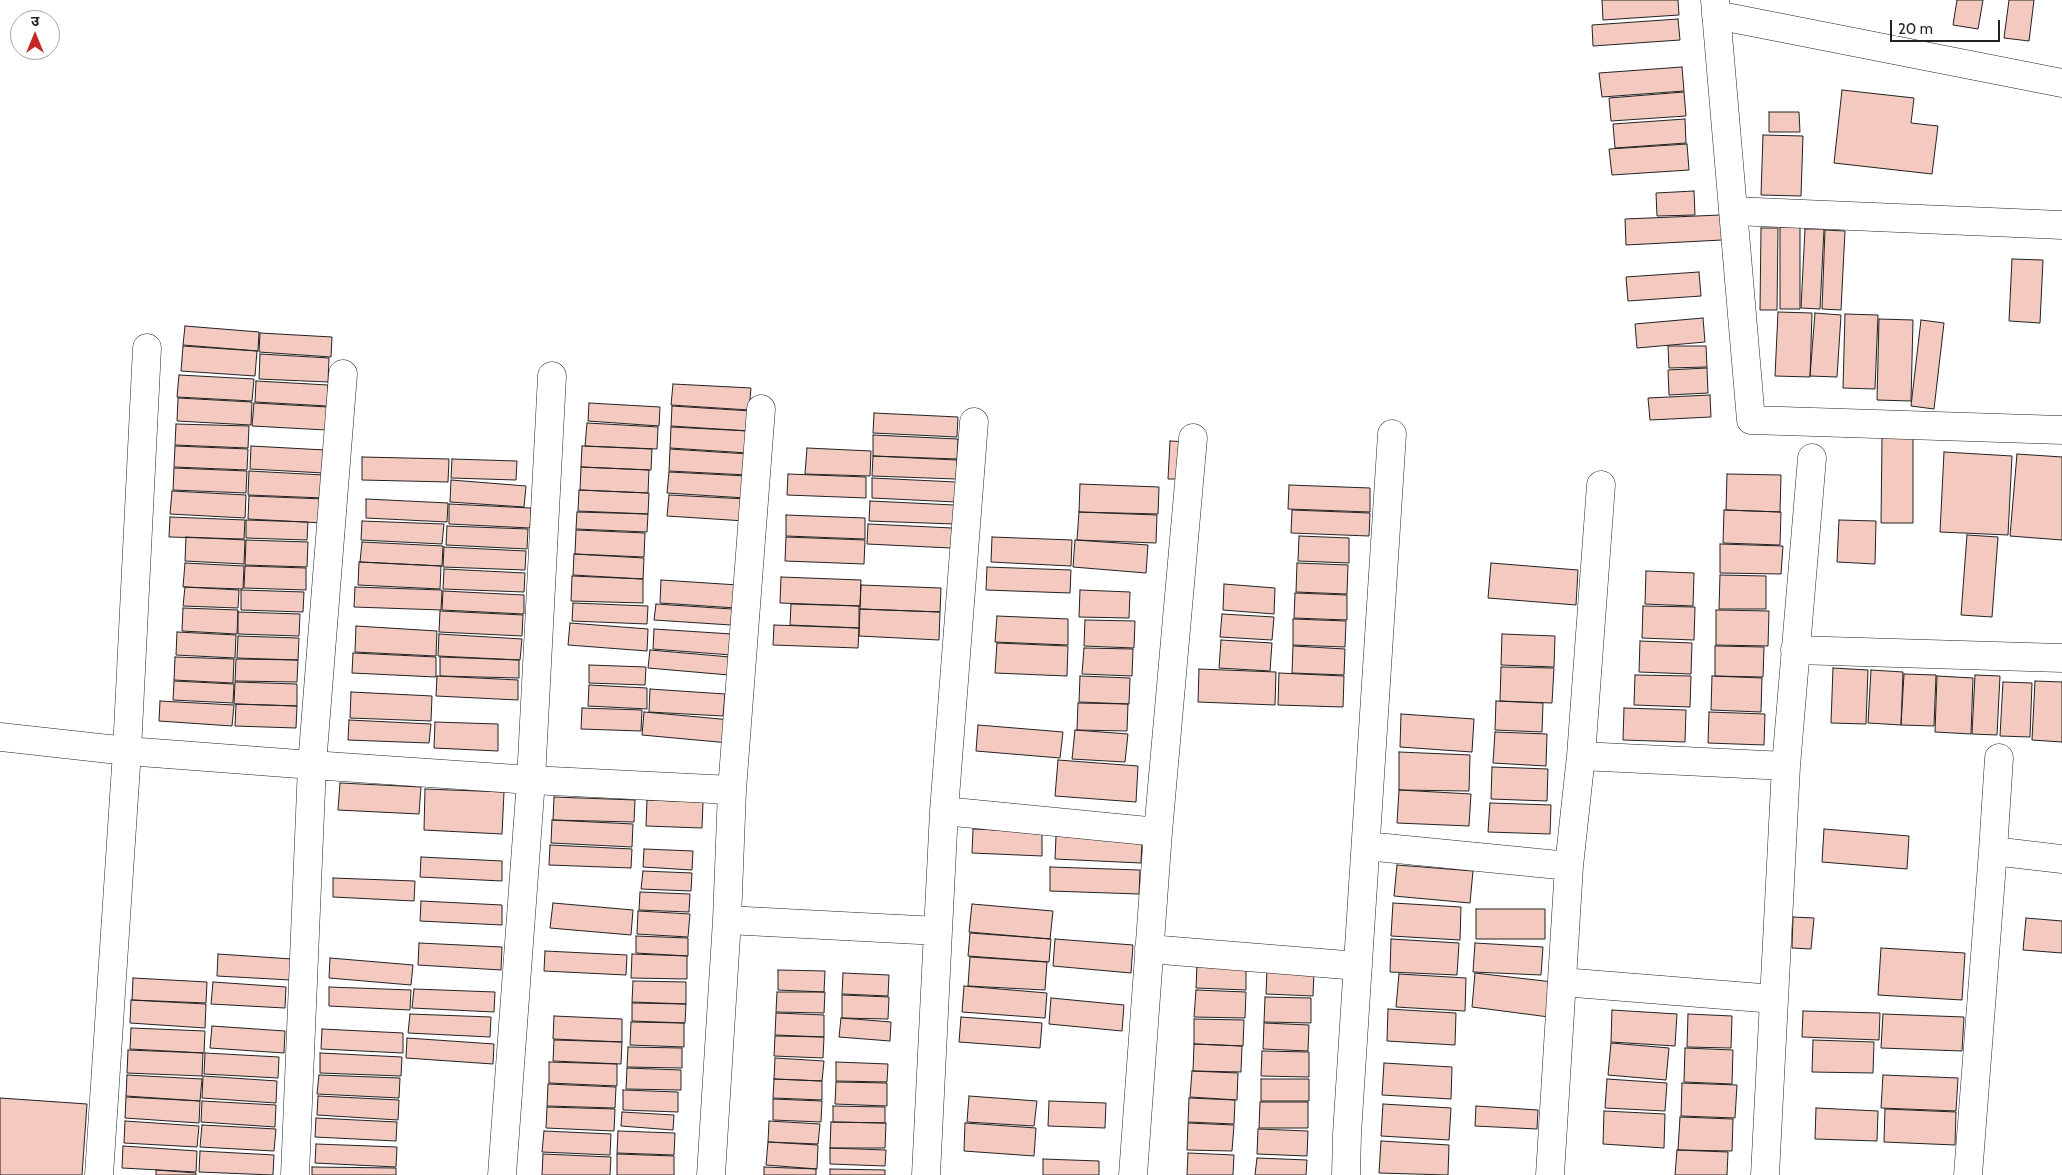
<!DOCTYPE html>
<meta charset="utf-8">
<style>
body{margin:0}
#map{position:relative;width:2062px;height:1175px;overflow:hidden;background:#fff;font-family:Cabin,"Noto Sans Devanagari",sans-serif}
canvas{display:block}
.north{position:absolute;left:10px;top:10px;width:50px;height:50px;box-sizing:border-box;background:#fff;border:1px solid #a7a7a7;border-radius:50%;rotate:0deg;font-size:14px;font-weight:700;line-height:20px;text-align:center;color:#222}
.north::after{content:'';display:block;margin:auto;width:18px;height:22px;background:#c62828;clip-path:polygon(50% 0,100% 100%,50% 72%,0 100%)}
.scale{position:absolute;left:1890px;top:20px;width:110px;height:22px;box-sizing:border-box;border:2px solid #222;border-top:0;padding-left:6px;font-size:15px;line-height:18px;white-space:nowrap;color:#222;-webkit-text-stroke:4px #fff;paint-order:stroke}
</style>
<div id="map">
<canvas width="2062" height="1175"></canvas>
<div class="north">उ</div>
<div class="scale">20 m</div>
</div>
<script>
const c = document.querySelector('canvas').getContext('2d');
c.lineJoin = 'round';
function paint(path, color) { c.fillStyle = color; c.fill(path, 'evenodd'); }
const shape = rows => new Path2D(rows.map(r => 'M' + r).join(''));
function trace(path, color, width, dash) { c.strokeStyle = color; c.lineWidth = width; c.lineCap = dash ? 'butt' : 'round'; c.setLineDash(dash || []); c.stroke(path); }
const building = shape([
 [1602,0,1678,0,1679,15,1603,20,1602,0],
 [1957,0,1983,0,1978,29,1953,25,1957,0],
 [2009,0,2034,0,2029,41,2004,38,2009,0],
 [1678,19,1680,40,1593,46,1592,25,1678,19],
 [1682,67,1684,91,1602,97,1599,73,1682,67],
 [1842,90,1914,98,1911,123,1938,126,1932,174,1834,163,1842,90],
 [1684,92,1686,116,1611,121,1609,98,1684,92],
 [1769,112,1799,112,1800,132,1769,132,1769,112],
 [1685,119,1686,143,1615,148,1613,124,1685,119],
 [1763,135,1803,136,1801,196,1761,195,1763,135],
 [1687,144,1689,170,1612,175,1609,149,1687,144],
 [1694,191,1695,215,1657,216,1656,193,1694,191],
 [1721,215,1722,240,1626,245,1625,219,1721,215],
 [1780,227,1800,227,1800,309,1780,309,1780,227],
 [1761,228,1778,228,1777,310,1760,310,1761,228],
 [1805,229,1824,229,1820,309,1801,308,1805,229],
 [1825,230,1845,231,1841,310,1822,309,1825,230],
 [2012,259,2043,260,2040,323,2009,321,2012,259],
 [1699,272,1701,296,1628,301,1626,277,1699,272],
 [1778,312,1812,313,1810,377,1775,376,1778,312],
 [1815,313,1841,315,1837,377,1810,376,1815,313],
 [1845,314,1878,315,1875,389,1843,388,1845,314],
 [1703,318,1705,342,1637,348,1635,324,1703,318],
 [1879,319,1913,320,1911,401,1877,400,1879,319],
 [1921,320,1944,323,1934,409,1911,406,1921,320],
 [185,326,259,332,258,351,183,345,185,326],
 [260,333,332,337,331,357,259,352,260,333],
 [183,346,257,351,255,376,181,371,183,346],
 [1668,346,1706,346,1707,367,1669,368,1668,346],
 [260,354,329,358,328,382,259,379,260,354],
 [1707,368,1708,393,1669,395,1668,370,1707,368],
 [179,375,254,379,252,401,177,397,179,375],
 [256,381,328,385,327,406,255,402,256,381],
 [673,384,751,388,749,410,671,405,673,384],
 [1710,395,1711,417,1650,420,1648,398,1710,395],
 [178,398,252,402,251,425,177,421,178,398],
 [254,403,328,407,326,430,252,426,254,403],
 [589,403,660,407,659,426,588,421,589,403],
 [672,406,751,411,749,431,671,426,672,406],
 [874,413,958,417,957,437,873,433,874,413],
 [587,423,658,427,657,449,585,446,587,423],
 [176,424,249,426,248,448,175,445,176,424],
 [671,427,749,431,748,453,670,448,671,427],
 [873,435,958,439,957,459,873,456,873,435],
 [1882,438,1913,438,1913,523,1881,523,1882,438],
 [1170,441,1190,442,1189,479,1168,479,1170,441],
 [175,446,248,449,247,470,174,467,175,446],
 [251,446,325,450,324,473,250,469,251,446],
 [582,446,652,449,651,470,581,467,582,446],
 [807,448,871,451,870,476,805,474,807,448],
 [670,449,748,454,747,475,669,471,670,449],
 [1944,452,2012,456,2008,535,1940,532,1944,452],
 [2017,454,2062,457,2062,540,2010,536,2017,454],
 [873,456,957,460,956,479,872,476,873,456],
 [362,457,449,459,448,482,362,480,362,457],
 [452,459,517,461,516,480,451,478,452,459],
 [581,467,649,470,648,493,580,490,581,467],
 [174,468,247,471,246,493,173,490,174,468],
 [249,471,324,475,323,498,248,495,249,471],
 [669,472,747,476,745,498,667,493,669,472],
 [788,474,866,477,866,498,787,495,788,474],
 [1727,474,1781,475,1780,512,1726,510,1727,474],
 [872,478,956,482,956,502,872,498,872,478],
 [451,480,526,486,524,507,450,502,451,480],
 [1080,484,1159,487,1158,514,1079,512,1080,484],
 [1289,485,1370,488,1370,512,1288,509,1289,485],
 [579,490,649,493,648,514,578,511,579,490],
 [172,491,246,495,245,518,170,514,172,491],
 [669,495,747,499,745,521,667,516,669,495],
 [249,496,324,499,323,523,248,519,249,496],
 [366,499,448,503,447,522,366,518,366,499],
 [870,501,954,505,954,524,869,521,870,501],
 [449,504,531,508,530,528,449,524,449,504],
 [1292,510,1370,513,1369,536,1291,533,1292,510],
 [1724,510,1781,512,1780,545,1723,543,1724,510],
 [577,512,648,514,647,532,576,529,577,512],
 [1079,512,1157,515,1156,543,1077,540,1079,512],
 [786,515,865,518,865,539,786,536,786,515],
 [170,517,245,520,244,539,169,537,170,517],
 [246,520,308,522,307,540,246,538,246,520],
 [1839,520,1876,521,1875,564,1837,562,1839,520],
 [362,521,444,524,442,544,361,540,362,521],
 [868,524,952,528,951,548,867,544,868,524],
 [447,526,528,529,527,549,446,545,447,526],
 [576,530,645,533,644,557,575,554,576,530],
 [1967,535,1998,537,1992,617,1961,615,1967,535],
 [1299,536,1349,538,1349,563,1298,561,1299,536],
 [186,537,245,540,244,564,185,561,186,537],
 [786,537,865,540,864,564,785,561,786,537],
 [992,537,1072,540,1071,566,991,562,992,537],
 [246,540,308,542,307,567,245,565,246,540],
 [1075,540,1148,545,1146,573,1073,567,1075,540],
 [362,542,443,546,442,566,360,562,362,542],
 [1720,544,1783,546,1781,574,1720,573,1720,544],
 [444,547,526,551,525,570,443,567,444,547],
 [574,554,644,558,643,579,573,575,574,554],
 [359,562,441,566,440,589,358,585,359,562],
 [185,563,244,566,243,589,183,587,185,563],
 [1297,563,1348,565,1347,594,1296,592,1297,563],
 [1491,563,1578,570,1576,605,1488,598,1491,563],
 [245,566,306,568,306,590,244,588,245,566],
 [987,567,1071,570,1070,593,986,590,987,567],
 [444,569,525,573,524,592,443,589,444,569],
 [1646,571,1694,573,1693,606,1645,604,1646,571],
 [1720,575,1766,576,1766,609,1719,609,1720,575],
 [572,576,643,579,643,603,571,601,572,576],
 [781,577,861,580,860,606,780,603,781,577],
 [661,580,738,585,736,608,660,603,661,580],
 [1224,584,1275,588,1274,614,1223,610,1224,584],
 [861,585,941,588,940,612,860,609,861,585],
 [185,587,239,590,238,608,183,606,185,587],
 [355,587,442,590,441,610,354,607,355,587],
 [241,590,304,592,303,612,241,610,241,590],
 [1080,590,1130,592,1129,618,1079,617,1080,590],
 [443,591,524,595,524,614,442,610,443,591],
 [1295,593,1347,595,1347,620,1294,618,1295,593],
 [573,603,648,606,647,624,572,621,573,603],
 [656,604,732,609,731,625,654,620,656,604],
 [791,604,859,606,859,628,790,625,791,604],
 [1643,606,1695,607,1694,640,1642,638,1643,606],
 [183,608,238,610,237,634,182,631,183,608],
 [860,609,940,612,939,640,859,636,860,609],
 [1716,610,1769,611,1768,646,1716,645,1716,610],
 [440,611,523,615,522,636,439,632,440,611],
 [238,612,300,614,299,636,238,634,238,612],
 [1222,614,1274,617,1272,640,1220,637,1222,614],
 [997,616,1068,619,1068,645,995,642,997,616],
 [1293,619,1346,621,1345,647,1293,645,1293,619],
 [1085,620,1135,621,1134,648,1084,646,1085,620],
 [570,623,648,629,647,651,568,645,570,623],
 [774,625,859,628,858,648,773,645,774,625],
 [356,626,437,631,436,656,355,652,356,626],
 [654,629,732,634,731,655,653,649,654,629],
 [177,632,236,635,235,658,176,655,177,632],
 [439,634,522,639,520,660,438,656,439,634],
 [1502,634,1555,636,1554,667,1501,665,1502,634],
 [238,636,299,638,298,660,237,658,238,636],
 [1221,640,1272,643,1270,671,1219,668,1221,640],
 [1640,641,1692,643,1691,674,1639,672,1640,641],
 [997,643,1068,646,1067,676,995,673,997,643],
 [1293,646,1345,649,1344,675,1292,673,1293,646],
 [1715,646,1764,647,1763,677,1715,676,1715,646],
 [1084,648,1133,649,1132,676,1082,674,1084,648],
 [650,650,730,657,729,675,648,668,650,650],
 [353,653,436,657,436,677,352,673,353,653],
 [175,657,234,659,233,683,174,680,175,657],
 [440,657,519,660,519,678,440,676,440,657],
 [236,659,298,660,297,682,235,681,236,659],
 [589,665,646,667,645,685,589,683,589,665],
 [1501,667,1554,668,1552,703,1500,701,1501,667],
 [1833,668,1868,670,1866,724,1831,723,1833,668],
 [1199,669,1276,672,1275,705,1198,702,1199,669],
 [1871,670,1903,672,1901,725,1868,723,1871,670],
 [1279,673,1344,676,1343,707,1278,705,1279,673],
 [1904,674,1936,675,1934,726,1901,725,1904,674],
 [1635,675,1691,676,1690,707,1634,705,1635,675],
 [1975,675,2000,676,1997,735,1972,734,1975,675],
 [437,676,518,680,518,700,436,696,437,676],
 [1080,676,1130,678,1129,704,1079,702,1080,676],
 [1712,676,1762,678,1761,712,1711,710,1712,676],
 [1937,676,1973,678,1971,734,1935,732,1937,676],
 [174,681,234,684,233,703,173,700,174,681],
 [2035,681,2062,682,2062,742,2032,740,2035,681],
 [235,682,297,684,297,706,234,704,235,682],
 [2003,682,2032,683,2030,737,2000,736,2003,682],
 [589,685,647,688,647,709,588,706,589,685],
 [650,689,725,694,723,716,649,712,650,689],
 [351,692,432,696,431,721,350,718,351,692],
 [160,701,234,705,232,726,159,721,160,701],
 [1496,701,1543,703,1542,732,1495,730,1496,701],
 [1078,703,1128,704,1127,731,1077,730,1078,703],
 [236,704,297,706,296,728,235,726,236,704],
 [582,708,642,710,641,731,581,729,582,708],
 [1624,708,1686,710,1685,742,1623,740,1624,708],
 [644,712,731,720,729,743,642,735,644,712],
 [1709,712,1765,714,1764,745,1708,743,1709,712],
 [1401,714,1474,719,1472,752,1400,747,1401,714],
 [349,720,431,724,429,743,348,740,349,720],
 [435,722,498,724,498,751,434,748,435,722],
 [978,725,1063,732,1060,758,976,751,978,725],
 [1075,730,1128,734,1125,762,1072,759,1075,730],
 [1495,732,1547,734,1546,766,1493,763,1495,732],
 [1399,752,1470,755,1469,791,1399,790,1399,752],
 [1058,760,1138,766,1136,802,1055,796,1058,760],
 [1492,767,1548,769,1547,801,1491,799,1492,767],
 [340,783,421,787,419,814,338,810,340,783],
 [425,789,504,792,502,834,424,830,425,789],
 [1399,790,1471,794,1469,826,1397,823,1399,790],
 [554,797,635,800,634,822,553,820,554,797],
 [647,800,703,802,702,828,646,826,647,800],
 [1490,803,1551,805,1550,834,1488,832,1490,803],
 [552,820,633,824,632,847,551,843,552,820],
 [973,829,1042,832,1042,856,972,853,973,829],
 [1824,829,1909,836,1907,869,1822,862,1824,829],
 [1056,836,1142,841,1141,863,1055,859,1056,836],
 [550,845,632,849,631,868,549,865,550,845],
 [644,849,693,851,692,870,643,867,644,849],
 [421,857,502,861,502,881,420,877,421,857],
 [1397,865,1473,871,1470,903,1394,896,1397,865],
 [1050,867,1140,870,1139,894,1050,891,1050,867],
 [643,871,692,873,691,891,641,889,643,871],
 [333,878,415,881,414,901,333,897,333,878],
 [640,892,690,894,689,912,639,910,640,892],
 [421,901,502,905,502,925,420,921,421,901],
 [553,903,633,910,631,935,550,928,553,903],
 [1393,903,1461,907,1460,940,1391,936,1393,903],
 [972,904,1053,911,1050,939,969,932,972,904],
 [1476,909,1545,909,1545,939,1476,939,1476,909],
 [638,911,690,914,688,937,637,934,638,911],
 [1793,917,1814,918,1811,949,1792,948,1793,917],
 [2026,918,2062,921,2062,953,2023,950,2026,918],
 [970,933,1051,939,1049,962,968,956,970,933],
 [636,936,688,938,688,956,636,953,636,936],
 [1055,939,1133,945,1131,973,1053,966,1055,939],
 [1391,939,1459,943,1457,975,1390,972,1391,939],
 [419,943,502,947,501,970,418,965,419,943],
 [1475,943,1543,947,1541,975,1473,972,1475,943],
 [1881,948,1965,953,1962,1000,1878,995,1881,948],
 [545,951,627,955,626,975,544,971,545,951],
 [218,954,292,959,291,980,217,976,218,954],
 [632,954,687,956,687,979,631,978,632,954],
 [970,957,1047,962,1045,990,968,986,970,957],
 [330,958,413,965,411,985,329,978,330,958],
 [1197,965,1246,966,1246,990,1196,988,1197,965],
 [1267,969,1314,971,1313,996,1266,994,1267,969],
 [778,970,825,971,824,992,778,990,778,970],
 [843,973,889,975,888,996,842,994,843,973],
 [1475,973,1553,982,1549,1017,1472,1007,1475,973],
 [1399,974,1466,978,1465,1011,1396,1007,1399,974],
 [133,978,207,982,206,1003,132,1000,133,978],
 [633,981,686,982,686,1004,632,1002,633,981],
 [213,982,286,987,285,1008,211,1004,213,982],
 [964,986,1047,993,1045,1018,962,1012,964,986],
 [329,987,411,990,410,1010,329,1006,329,987],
 [414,989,495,992,494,1012,412,1008,414,989],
 [1196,990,1246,992,1245,1018,1194,1017,1196,990],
 [777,992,825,992,824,1013,776,1012,777,992],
 [842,995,889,997,888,1019,842,1018,842,995],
 [1265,997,1311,998,1311,1023,1264,1022,1265,997],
 [1051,998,1124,1005,1122,1031,1049,1024,1051,998],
 [131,1000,206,1004,205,1028,130,1023,131,1000],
 [632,1003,686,1004,685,1023,632,1021,632,1003],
 [1388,1009,1456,1013,1455,1045,1387,1041,1388,1009],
 [1612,1010,1677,1014,1675,1046,1611,1042,1612,1010],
 [1803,1011,1880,1013,1879,1040,1802,1037,1803,1011],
 [776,1013,824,1015,824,1037,775,1035,776,1013],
 [410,1014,491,1017,490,1037,408,1033,410,1014],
 [1688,1014,1732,1016,1731,1048,1687,1047,1688,1014],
 [1883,1014,1964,1017,1962,1051,1881,1048,1883,1014],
 [554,1016,622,1019,622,1042,553,1039,554,1016],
 [961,1017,1042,1023,1040,1048,959,1042,961,1017],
 [841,1018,891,1022,890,1041,839,1037,841,1018],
 [1194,1019,1244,1020,1243,1046,1194,1044,1194,1019],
 [631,1022,684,1023,684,1047,630,1045,631,1022],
 [1264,1023,1309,1025,1308,1051,1263,1049,1264,1023],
 [212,1026,285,1031,284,1053,210,1048,212,1026],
 [131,1028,205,1031,204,1053,130,1049,131,1028],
 [322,1029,403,1033,403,1053,321,1049,322,1029],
 [775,1036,824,1037,823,1058,774,1056,775,1036],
 [407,1038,494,1044,493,1064,406,1058,407,1038],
 [554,1040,622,1042,621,1064,553,1061,554,1040],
 [1813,1040,1874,1042,1873,1073,1812,1072,1813,1040],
 [1611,1043,1669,1048,1666,1080,1608,1075,1611,1043],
 [1194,1044,1242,1046,1241,1072,1193,1071,1194,1044],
 [628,1047,682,1048,682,1068,627,1067,628,1047],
 [1685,1048,1733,1050,1732,1084,1684,1082,1685,1048],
 [128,1050,203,1053,202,1076,127,1073,128,1050],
 [1262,1051,1309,1052,1309,1077,1261,1076,1262,1051],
 [205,1053,279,1057,278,1078,204,1074,205,1053],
 [320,1053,402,1057,401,1076,320,1073,320,1053],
 [775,1058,824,1061,822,1081,774,1079,775,1058],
 [549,1062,617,1064,617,1086,549,1083,549,1062],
 [836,1062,888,1064,887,1082,836,1081,836,1062],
 [1384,1063,1452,1067,1451,1099,1382,1095,1384,1063],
 [627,1068,681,1070,681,1090,626,1089,627,1068],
 [1192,1071,1238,1073,1237,1100,1190,1097,1192,1071],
 [127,1075,202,1079,200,1101,126,1096,127,1075],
 [319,1075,400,1078,399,1098,317,1094,319,1075],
 [1883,1075,1958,1078,1956,1111,1881,1108,1883,1075],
 [203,1076,277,1081,276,1103,202,1098,203,1076],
 [774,1079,822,1081,822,1100,773,1098,774,1079],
 [1261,1079,1309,1079,1309,1101,1261,1101,1261,1079],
 [1607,1079,1667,1083,1665,1111,1605,1108,1607,1079],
 [836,1082,887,1083,887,1106,835,1104,836,1082],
 [1682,1083,1737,1085,1735,1118,1681,1116,1682,1083],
 [548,1084,616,1087,615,1108,547,1106,548,1084],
 [623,1090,678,1092,678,1112,623,1110,623,1090],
 [318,1096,399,1100,398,1120,317,1115,318,1096],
 [969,1096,1037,1101,1034,1126,967,1122,969,1096],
 [126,1097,200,1101,199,1123,125,1118,126,1097],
 [0,1098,87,1104,82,1175,0,1175,0,1098],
 [1189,1098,1235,1100,1234,1124,1188,1122,1189,1098],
 [773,1099,822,1101,821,1122,773,1120,773,1099],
 [202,1101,276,1105,275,1127,201,1122,202,1101],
 [1049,1101,1106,1103,1105,1128,1048,1126,1049,1101],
 [1260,1102,1308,1102,1308,1128,1259,1128,1260,1102],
 [1383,1104,1451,1108,1449,1140,1381,1136,1383,1104],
 [833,1106,885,1107,885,1123,833,1122,833,1106],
 [1476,1106,1538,1110,1537,1129,1475,1126,1476,1106],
 [547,1107,615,1109,614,1131,546,1128,547,1107],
 [1816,1108,1878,1111,1877,1141,1815,1139,1816,1108],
 [1885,1109,1956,1112,1955,1145,1884,1142,1885,1109],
 [1604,1111,1665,1114,1664,1148,1603,1144,1604,1111],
 [622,1112,674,1115,673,1130,621,1126,622,1112],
 [1680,1117,1733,1119,1732,1151,1678,1150,1680,1117],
 [316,1118,397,1122,396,1141,315,1137,316,1118],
 [125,1121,199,1126,197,1147,124,1143,125,1121],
 [769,1121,820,1124,818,1144,768,1142,769,1121],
 [831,1122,886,1123,885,1148,830,1148,831,1122],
 [965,1123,1036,1128,1034,1156,964,1151,965,1123],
 [1188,1123,1234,1125,1232,1151,1187,1150,1188,1123],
 [202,1125,276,1129,274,1151,200,1147,202,1125],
 [1258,1129,1308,1131,1307,1156,1257,1154,1258,1129],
 [544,1131,611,1134,610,1155,542,1152,544,1131],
 [618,1131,675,1133,674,1155,617,1153,618,1131],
 [1381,1141,1449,1145,1448,1175,1379,1173,1381,1141],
 [768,1142,818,1145,817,1169,766,1165,768,1142],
 [316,1144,397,1147,396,1167,315,1163,316,1144],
 [123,1146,197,1151,196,1172,122,1168,123,1146],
 [830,1148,886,1150,885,1166,830,1164,830,1148],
 [1677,1150,1728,1152,1727,1175,1675,1175,1677,1150],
 [200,1151,274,1155,273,1175,199,1172,200,1151],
 [1188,1153,1234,1155,1233,1175,1187,1175,1188,1153],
 [543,1154,611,1157,610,1175,542,1175,543,1154],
 [617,1154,674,1156,674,1175,617,1175,617,1154],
 [1257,1158,1307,1160,1306,1175,1255,1175,1257,1158],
 [1043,1159,1099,1161,1099,1175,1043,1175,1043,1159],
 [312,1167,396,1168,396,1175,312,1175,312,1167],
 [764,1167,816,1169,816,1175,764,1175,764,1167],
 [830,1169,885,1170,885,1175,830,1175,830,1169],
 [156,1170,196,1173,196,1175,156,1175,156,1170]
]);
paint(building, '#f3c9c0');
trace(building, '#222', 1);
const minor = shape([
 [1715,0,1751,420,2062,430],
 [1716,15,2062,83],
 [1733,211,2062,225],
 [1795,650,2062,658],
 [0,737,127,751,312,765,531,780,732,790],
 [1581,756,1786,766,1812,458],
 [944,811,1158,832],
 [1366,846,1569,866],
 [1993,851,2062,859],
 [727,920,938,931,944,811,974,422],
 [1149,949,1358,966],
 [1562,982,1774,999],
 [99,1175,127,751,147,348],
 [295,1175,312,765,343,374],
 [502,1175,531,780,552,376],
 [711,1175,727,920,732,790,761,409],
 [926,1175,938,931],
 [1133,1175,1158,832,1193,438],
 [1346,1175,1347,1134,1392,434],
 [1550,1175,1569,866,1581,756,1601,485],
 [1765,1175,1786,766],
 [1968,1175,1993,851,1999,758]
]);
trace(minor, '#222', 29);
trace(minor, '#fff', 28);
</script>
